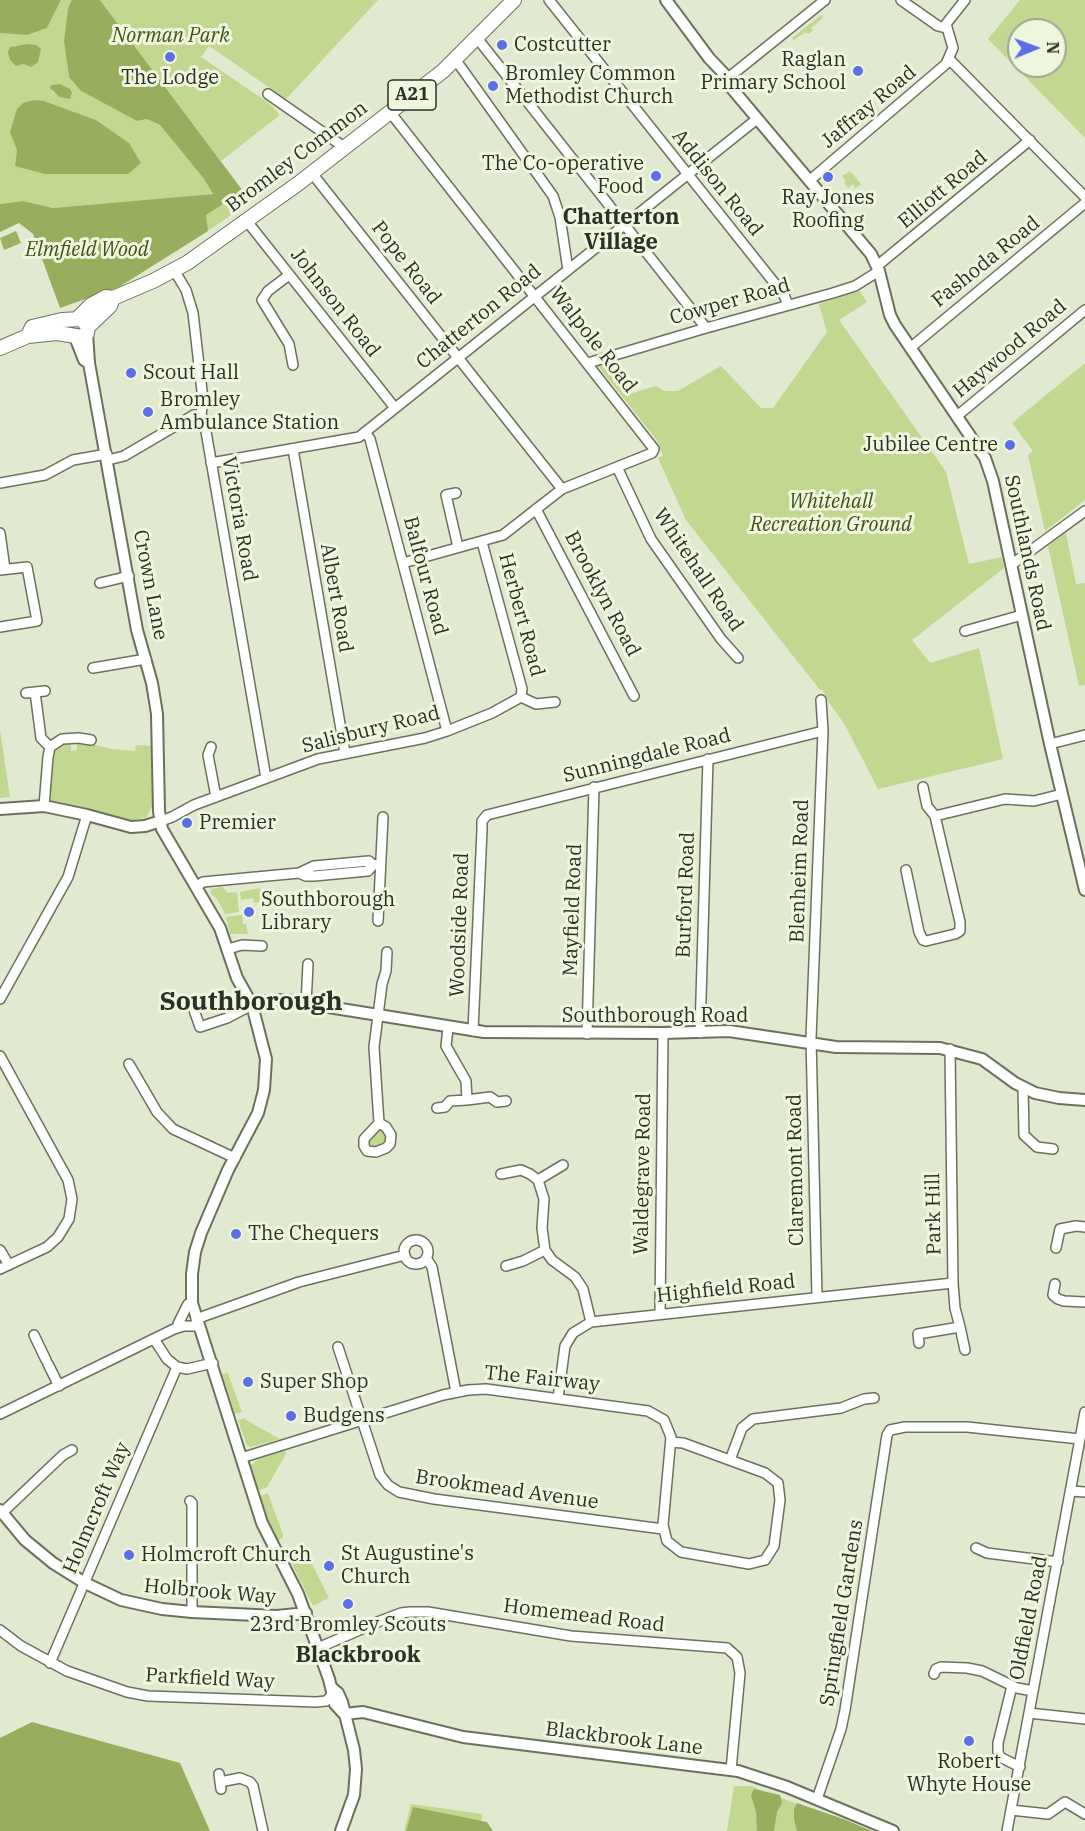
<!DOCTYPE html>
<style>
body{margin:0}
#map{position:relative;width:1085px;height:1831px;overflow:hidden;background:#e1e9d0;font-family:"IBM Plex Serif",serif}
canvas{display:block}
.north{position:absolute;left:1007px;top:18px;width:60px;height:60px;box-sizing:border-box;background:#eef6dd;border:2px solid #a1a794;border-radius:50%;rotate:89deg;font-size:16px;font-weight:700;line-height:24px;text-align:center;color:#2d3026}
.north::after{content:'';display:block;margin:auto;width:21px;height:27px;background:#5970e6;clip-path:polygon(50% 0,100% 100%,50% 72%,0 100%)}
</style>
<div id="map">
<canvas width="1085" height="1831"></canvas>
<div class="north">N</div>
</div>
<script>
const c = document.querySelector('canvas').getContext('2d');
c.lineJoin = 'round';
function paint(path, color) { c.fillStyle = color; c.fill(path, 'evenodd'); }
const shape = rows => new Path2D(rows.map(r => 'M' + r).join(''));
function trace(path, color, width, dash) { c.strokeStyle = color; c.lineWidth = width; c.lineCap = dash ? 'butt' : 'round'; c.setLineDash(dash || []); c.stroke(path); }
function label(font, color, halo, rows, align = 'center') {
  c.font = font + ' "IBM Plex Serif",serif'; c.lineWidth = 6; c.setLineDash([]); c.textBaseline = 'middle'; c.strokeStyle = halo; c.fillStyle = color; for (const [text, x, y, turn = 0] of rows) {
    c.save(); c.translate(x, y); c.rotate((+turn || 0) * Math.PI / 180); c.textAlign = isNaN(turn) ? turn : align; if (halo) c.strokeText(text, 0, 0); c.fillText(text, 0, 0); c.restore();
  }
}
paint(shape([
 [61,0,72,0,68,8,64,41,69,77,81,91,137,121,147,119,160,125,204,179,213,194,53,208,23,201,0,204,0,33,27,35,47,28],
 [15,45,23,46,24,64,16,65,10,60],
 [60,84,72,93,70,99,59,97,52,92,51,85],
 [44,101,96,120,129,143,15,166,17,150],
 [100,0,378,0,286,99,209,46,201,57,270,104,280,115,221,161],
 [1020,0,1085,0,1085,138,988,39],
 [1019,30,1055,30,1055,66,1019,66],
 [821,15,823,18,811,28,813,30,808,34,806,32,794,40,792,38],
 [850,171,861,184,855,189,853,184,848,188,844,183,846,181,842,176],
 [243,191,251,201,208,231,205,215],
 [860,291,867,302,839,320,946,472,969,564,1002,557,1004,568,912,640,930,663,979,648,1003,759,878,789,845,725,830,704,822,689,820,690,686,520,658,458,663,456,656,439,598,366,617,361,619,369,616,378,629,394,656,386,664,391,678,391,721,366,761,408,773,408,827,332,819,304],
 [1085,363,1085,500,1045,531,1028,455,1033,451,1012,423],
 [1066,533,1076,584,1085,583,1085,685,1079,686,1048,546],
 [0,730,10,797,0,798],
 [81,741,111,749,135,751,136,745,152,746,152,807,146,818,133,820,49,802,51,754,55,746,67,742,71,746,71,751,77,750,77,744],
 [222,887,228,893,237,892,239,912,225,914,217,899,210,893,212,889],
 [260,888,263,902,254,903,253,898,241,900,240,892],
 [242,915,243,924,246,924,248,934,230,934,226,917],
 [380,1129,383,1131,387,1139,385,1144,372,1148,369,1146,368,1141],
 [228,1373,242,1412,235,1414,222,1374],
 [245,1418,246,1420,280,1439,251,1447,247,1446,238,1420],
 [285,1450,286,1454,267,1487,257,1491,249,1467,259,1459],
 [268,1493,283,1535,283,1538,278,1540,267,1518,259,1496],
 [308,1556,329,1598,313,1606,292,1564],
 [734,1786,751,1786,866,1831,727,1831],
 [411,1804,482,1814,480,1831,404,1831]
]), '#c2d790');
paint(shape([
 [0,0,61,0,47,28,27,35,0,33],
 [72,0,100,0,243,191,206,215,208,231,119,287,60,308,33,234,19,223,0,232,0,204,23,201,53,208,213,194,204,179,160,125,147,119,137,121,81,91,69,77,64,41,68,8],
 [27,44,36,45,41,49,38,62,31,67,24,64,16,66,10,60,8,52,10,47],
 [60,84,70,89,72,93,70,99,59,97,50,88,51,85],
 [34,100,44,101,96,120,129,143,141,163,128,174,45,174,15,166,17,150,10,132,17,109,23,103],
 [32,1722,180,1763,210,1831,0,1831,0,1738],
 [754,1789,780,1795,782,1803,777,1812,774,1831,757,1831,756,1812,751,1795],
 [797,1803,846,1820,872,1831,797,1831,794,1819,794,1809],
 [413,1807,487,1822,493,1831,406,1831]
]), '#98ae5e');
paint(shape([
 [16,231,21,243,4,250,0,238]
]), '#9cb262');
const minor = shape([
 [549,0,784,295,788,305],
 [901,0,938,26,946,28],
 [477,38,706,328],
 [455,59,553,196,560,217,568,270],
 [949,59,1085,197],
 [728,78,825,0],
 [268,94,344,147],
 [390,112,654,449,652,453,562,489,503,535,403,563],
 [311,172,562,489],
 [809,181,946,64,953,48,946,24,965,0],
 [246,220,395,408],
 [877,266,1030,140],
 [174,270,186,290,193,313,203,400,201,415,204,420,266,778],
 [289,275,268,291,262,300,289,344,293,365],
 [910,348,1085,203],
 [588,363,706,328,833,293,855,286,879,271],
 [957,416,1085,310],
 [365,432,370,439,447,731],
 [293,449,345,753],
 [108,460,124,456,194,415,201,415],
 [211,463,359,437,757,119],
 [617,467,651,539,721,639,738,658],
 [0,483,45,475,73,460,107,454],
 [456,493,446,495,458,547],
 [536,509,634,696],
 [0,533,5,569],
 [482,542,522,689,521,697],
 [1011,565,1085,511],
 [0,570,27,567,37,621,0,627],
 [100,583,129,576],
 [965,631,1022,615],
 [93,668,146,659],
 [35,692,41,738,50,747],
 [26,693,45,691],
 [521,697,536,704,555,702],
 [1050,744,1085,735],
 [211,747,208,755,216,797],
 [923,787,927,806,935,816],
 [44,806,48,757,50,747,62,739,79,738,91,740],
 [161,821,172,817,194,805,318,759,425,738,447,731,492,713,521,697],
 [906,870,919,932,923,940,926,941,955,934,960,931,960,922,935,816,1005,799,1034,801,1062,794],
 [299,873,306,876,314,876,368,871,373,865],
 [197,886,203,882,299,873,314,866,369,861,373,865,380,864],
 [378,921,383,817],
 [228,949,242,945,262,946],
 [0,999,68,877,87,815],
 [306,1004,308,964],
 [194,1010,200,1027,227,1018,252,1005],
 [448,1028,446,1046,466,1081,467,1100,490,1097,497,1102,506,1101],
 [473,1031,482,830,482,821,487,815,823,731],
 [700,1033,708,759],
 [587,1034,594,787],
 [0,1056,68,1180,72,1199,69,1219,58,1237,47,1247,0,1269],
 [129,1064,157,1112,173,1129,235,1158],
 [1023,1087,1024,1135,1037,1147,1053,1149],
 [437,1108,445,1107,450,1101,467,1100],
 [379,1123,374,1047,382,984,386,971,387,952],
 [379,1123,386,1127,391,1135,390,1144,386,1148,376,1152,367,1151,364,1146,364,1139,379,1123],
 [501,1174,521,1170,530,1174,538,1180,544,1199,542,1228,545,1250,552,1260,575,1277,583,1289,591,1322],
 [538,1180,563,1165],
 '404 1252a12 12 0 1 1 24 0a12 12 0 1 1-24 0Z',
 [1056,1248,1060,1229,1076,1226,1085,1227],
 [0,1250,9,1265],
 [426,1258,432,1267,456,1392],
 [506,1266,523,1261,545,1250],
 [1055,1284,1053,1295,1058,1299,1064,1301,1085,1302],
 [817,1297,811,1038,823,731,821,700],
 [660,1314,663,1033],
 [196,1319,299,1282,405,1255],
 [179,1327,178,1324,188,1304,192,1303],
 [960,1327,965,1350],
 [34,1335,46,1360],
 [154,1339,167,1359,177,1367,187,1369,213,1363],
 [919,1343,918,1334,960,1327,955,1308,953,1283,950,1049],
 [338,1347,380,1475,388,1485,399,1492,434,1499,663,1529],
 [48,1364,59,1386],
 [558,1398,565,1346,573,1333,591,1322,953,1283],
 [0,1414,174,1329,184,1326,199,1326],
 [241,1458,443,1395,468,1390,486,1389,648,1411,664,1420,671,1437,663,1525,667,1541,681,1552,749,1564,765,1560,774,1546,780,1500,778,1483,765,1473,683,1443,671,1442],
 [730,1460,742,1428,753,1419,841,1408,864,1399,874,1398],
 [1071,1491,1085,1492],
 [190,1501,192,1503,192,1612],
 [2,1513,63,1455,72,1450],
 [976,1548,987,1553,1058,1562],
 [0,1630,21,1646,67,1671,127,1692,148,1696,316,1702,326,1701,332,1695],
 [318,1648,380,1621,401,1613,410,1612,428,1612,571,1636,727,1648,737,1657,740,1673,731,1770],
 [50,1663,177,1367],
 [934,1674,936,1669,941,1667,967,1668,982,1671,1017,1688,1033,1691],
 [1012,1686,998,1743,998,1752,1000,1757,1020,1767],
 [1029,1713,1085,1719],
 [219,1774,221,1789],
 [220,1782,240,1778,250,1782,253,1786,263,1831],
 [817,1799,841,1729,845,1710,887,1435,890,1430,905,1427,967,1427,1080,1439],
 [1011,1810,1048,1814,1065,1802,1085,1814],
 [1007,1831,1085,1412]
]);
const tertiary = shape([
 [666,0,709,58,728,78,729,85,871,254,879,271,890,315,895,325,985,458,993,481,1050,744,1085,890],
 [87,333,89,363,137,630,152,683,157,714,159,811,162,829,220,928,237,978,252,1005,266,1059,264,1090,258,1113,228,1170,201,1233,195,1252,192,1274,192,1303,262,1523,298,1594,329,1679,335,1704,344,1714],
 [75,337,84,360,89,363],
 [0,809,44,806,87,815,131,827,145,826,161,821],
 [252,1005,268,1001,285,1000,484,1032,663,1033,729,1031,836,1047,940,1048,982,1059,1015,1083,1035,1093,1059,1098,1085,1100],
 [0,1510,25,1540,53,1563,85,1583,121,1600,162,1609,192,1612,277,1616,306,1613],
 [332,1688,338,1693,342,1702,354,1750,356,1769,354,1795,341,1831],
 [344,1714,363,1712,463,1737,738,1771,787,1787,893,1831]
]);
const primary = shape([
 [77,319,91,305,106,297,113,298,153,281,187,263,299,183,443,71,514,0],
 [88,327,110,306,113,298],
 [0,348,28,336,57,333,82,337,87,333,88,327,82,319,62,320,32,327,28,336]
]);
trace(minor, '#6b725c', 12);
trace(tertiary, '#6b725c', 14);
trace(primary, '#6b725c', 16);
trace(minor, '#fff', 9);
trace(tertiary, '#fff', 10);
trace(primary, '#fff', 14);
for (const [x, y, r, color] of [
 [502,45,6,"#5970e6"],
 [170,57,6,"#5970e6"],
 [858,71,6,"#5970e6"],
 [493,86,6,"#5970e6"],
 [656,176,6,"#5970e6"],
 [828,177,6,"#5970e6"],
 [131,373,6,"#5970e6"],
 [148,412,6,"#5970e6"],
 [1010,445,6,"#5970e6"],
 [187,823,6,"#5970e6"],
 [249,912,6,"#5970e6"],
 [236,1234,6,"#5970e6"],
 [248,1382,6,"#5970e6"],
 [291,1416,6,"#5970e6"],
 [129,1555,6,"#5970e6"],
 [329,1566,6,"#5970e6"],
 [348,1604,6,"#5970e6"],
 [969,1741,6,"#5970e6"]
]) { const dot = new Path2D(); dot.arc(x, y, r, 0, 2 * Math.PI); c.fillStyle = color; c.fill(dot); trace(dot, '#eef6dd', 2); }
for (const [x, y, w] of [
 [412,95,48]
]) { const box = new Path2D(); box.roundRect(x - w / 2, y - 15, w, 30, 4.5); c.fillStyle = '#eef6dd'; c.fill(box); trace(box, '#2d3026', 1.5); }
label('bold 18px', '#2d3026', null, [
 ["A21",412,95]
]);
label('italic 20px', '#435117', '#eef6dd', [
 ["Norman Park",171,36],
 ["Elmfield Wood",87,250],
 ["Whitehall",831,502],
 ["Recreation Ground",831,525]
]);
label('20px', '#2d3026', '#eef6dd', [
 ["Costcutter",514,45],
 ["Raglan",846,60,"right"],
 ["Primary School",846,83,"right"],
 ["Bromley Common",505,74],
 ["Methodist Church",505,97],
 ["The Lodge",170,78,"center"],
 ["The Co-operative",644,164,"right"],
 ["Food",644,187,"right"],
 ["Ray Jones",828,198,"center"],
 ["Roofing",828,221,"center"],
 ["Scout Hall",143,373],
 ["Bromley",160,400],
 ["Ambulance Station",160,423],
 ["Jubilee Centre",998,445,"right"],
 ["Premier",199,823],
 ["Southborough",261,900],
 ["Library",261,923],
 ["The Chequers",248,1234],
 ["Super Shop",260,1382],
 ["Budgens",303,1416],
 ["St Augustine's",341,1554],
 ["Church",341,1577],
 ["Holmcroft Church",141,1555],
 ["23rd Bromley Scouts",348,1625,"center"],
 ["Robert",969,1762,"center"],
 ["Whyte House",969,1785,"center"]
], 'left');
label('20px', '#2d3026', '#eef6dd', [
 ["Jaffray Road",869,107,-40],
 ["Bromley Common",297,157,-37],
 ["Addison Road",717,183,51],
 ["Elliott Road",943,190,-40],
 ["Fashoda Road",986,262,-39],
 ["Pope Road",406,263,52],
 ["Cowper Road",730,302,-16],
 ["Johnson Road",335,303,52],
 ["Chatterton Road",479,317,-39],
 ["Walpole Road",593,340,52],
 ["Haywood Road",1010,349,-40],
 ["Victoria Road",239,519,80],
 ["Southlands Road",1027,553,78],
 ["Whitehall Road",698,570,56],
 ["Balfour Road",425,576,75],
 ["Crown Lane",150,585,79],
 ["Brooklyn Road",602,594,62],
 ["Albert Road",336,598,80],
 ["Herbert Road",521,615,75],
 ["Salisbury Road",371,730,-14],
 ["Sunningdale Road",647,756,-14],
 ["Blenheim Road",800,871,-88],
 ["Burford Road",686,895,-88],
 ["Mayfield Road",573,910,-88],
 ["Woodside Road",460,925,-88],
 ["Southborough Road",655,1016],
 ["Claremont Road",796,1170,-91],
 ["Waldegrave Road",643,1174,-89],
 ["Park Hill",934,1214,-91],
 ["Highfield Road",726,1289,-6],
 ["The Fairway",542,1379,6],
 ["Brookmead Avenue",507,1490,8],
 ["Holmcroft Way",97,1508,-67],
 ["Holbrook Way",210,1592,5],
 ["Springfield Gardens",842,1613,-81],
 ["Homemead Road",584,1616,7],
 ["Oldfield Road",1029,1618,-79],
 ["Parkfield Way",210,1679,3],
 ["Blackbrook Lane",624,1739,7]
]);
label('bold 22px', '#2d3026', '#eef6dd', [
 ["Chatterton",621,218],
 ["Village",621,243],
 ["Blackbrook",358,1656]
]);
label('bold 26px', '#2d3026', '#eef6dd', [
 ["Southborough",251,1002]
]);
</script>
